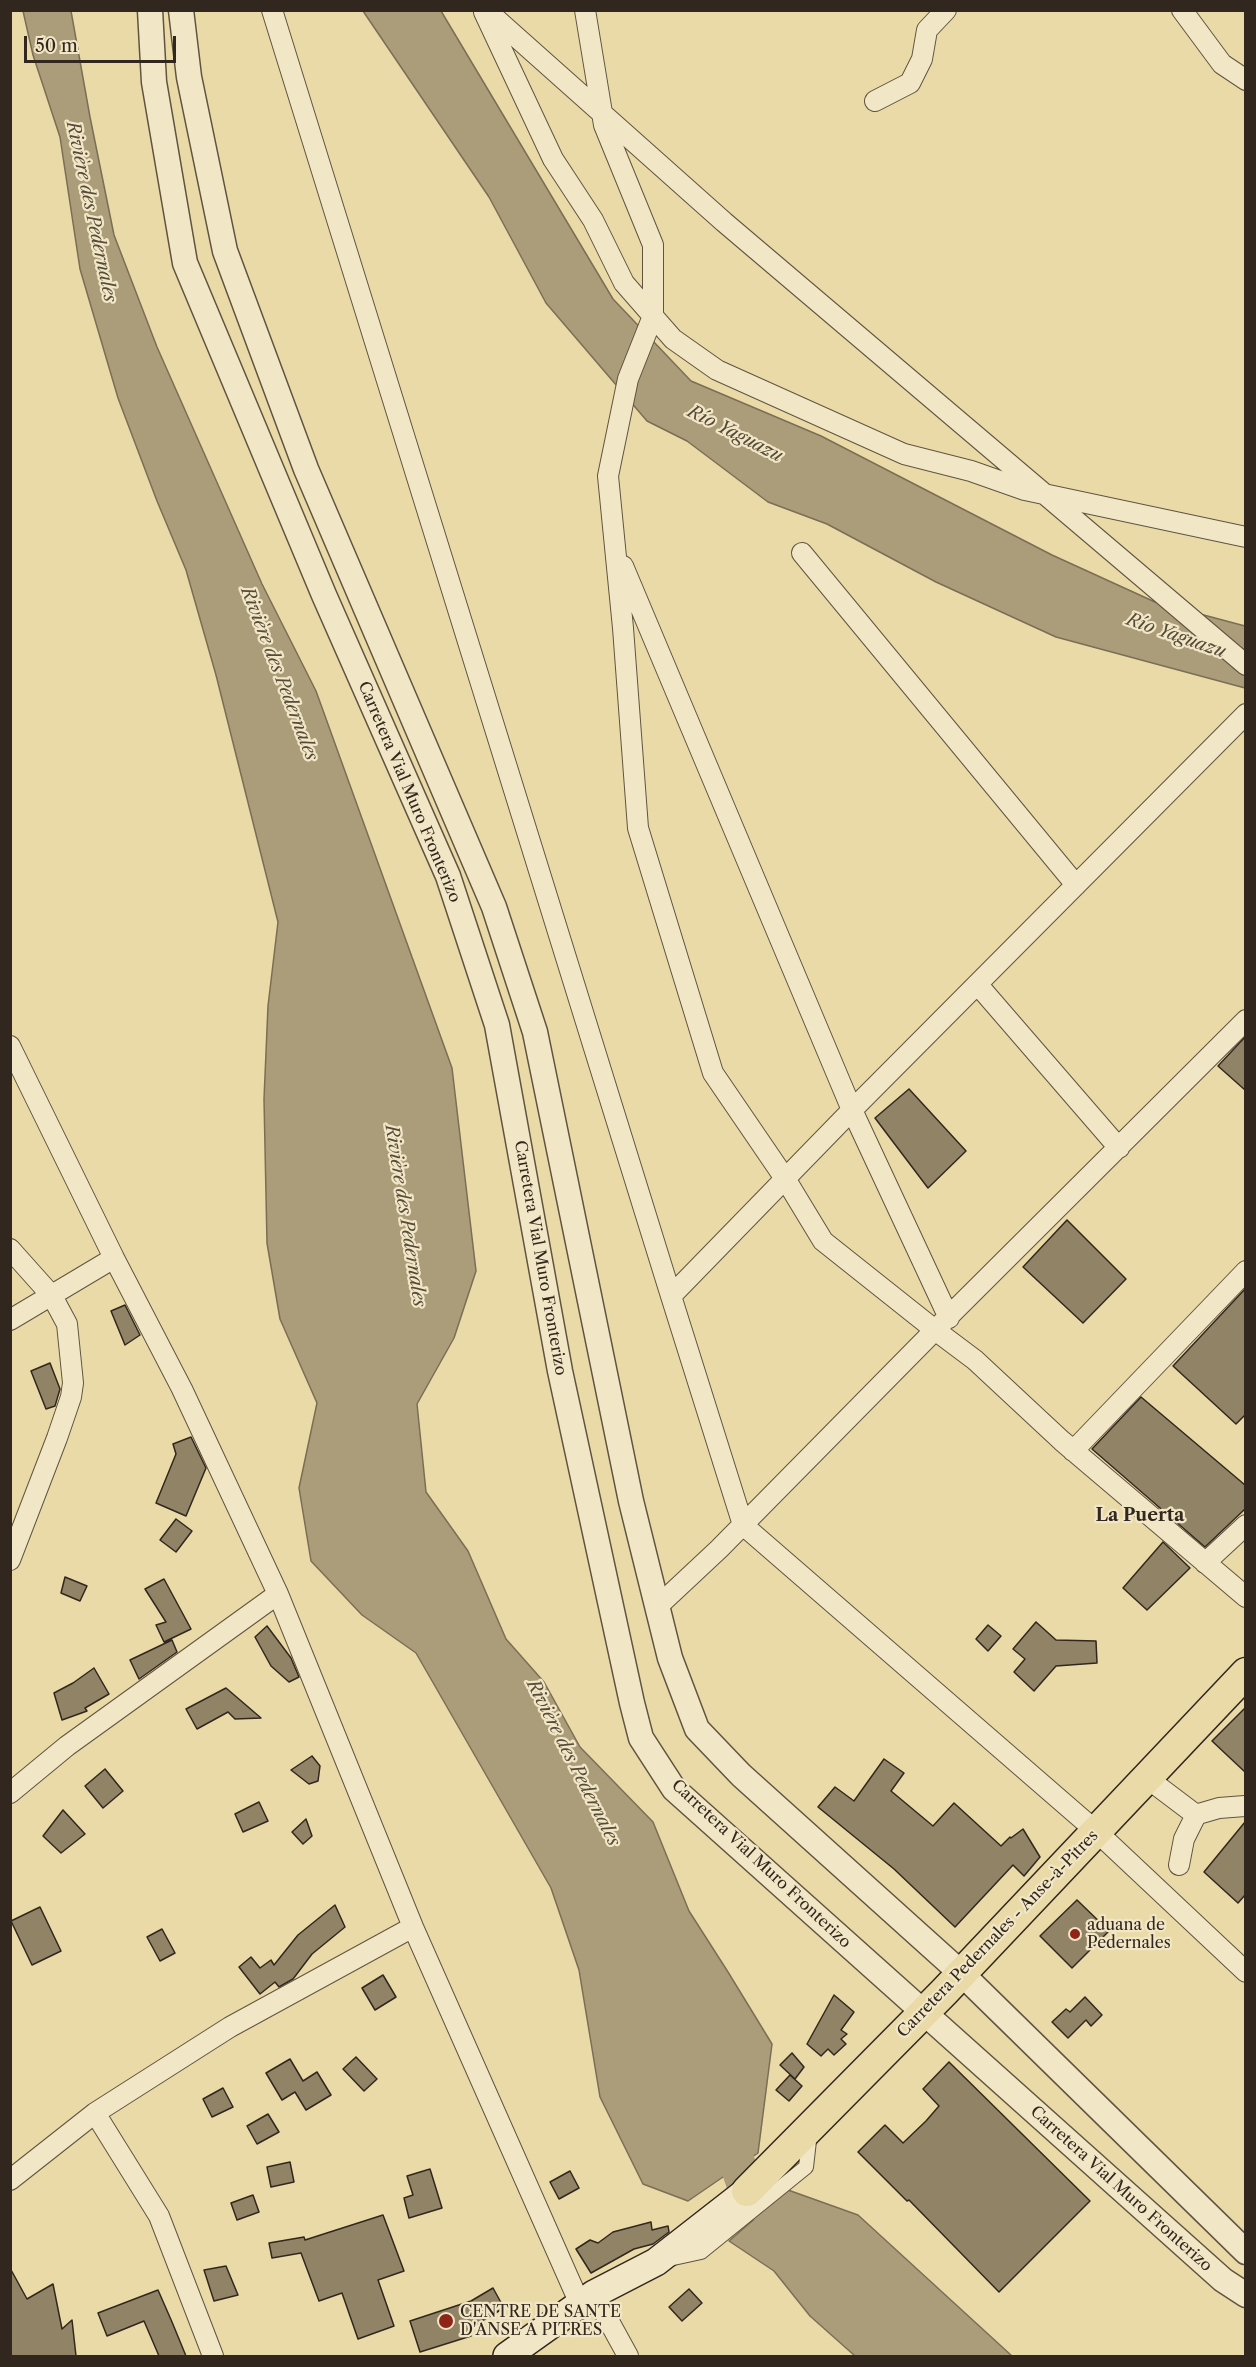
<!DOCTYPE html>
<meta charset="utf-8">
<style>
body{margin:0}
#map{position:relative;width:1256px;height:2367px;overflow:hidden;background:#e9daa8;font-family:"Libre Caslon Text",serif}
canvas{display:block}
.frame{position:absolute;inset:0;border:12px solid #32271e;pointer-events:none}
.scale{position:absolute;left:24px;top:36px;width:152px;height:27px;box-sizing:border-box;border:3px solid #32271e;border-top:0;padding-left:8px;font-size:18px;line-height:21px;white-space:nowrap;color:#32271e;-webkit-text-stroke:4px #f1e7c6;paint-order:stroke}
</style>
<div id="map">
<canvas width="1256" height="2367"></canvas>
<div class="frame"></div>
<div class="scale">50 m</div>
</div>
<script>
const c = document.querySelector('canvas').getContext('2d');
c.lineJoin = 'round';
function paint(path, color) { c.fillStyle = color; c.fill(path, 'evenodd'); }
const shape = rows => new Path2D(rows.map(r => 'M' + r).join(''));
function trace(path, color, width, dash) { c.strokeStyle = color; c.lineWidth = width; c.lineCap = dash ? 'butt' : 'round'; c.setLineDash(dash || []); c.stroke(path); }
function label(font, color, halo, rows, align = 'center') {
  c.font = font + ' "Libre Caslon Text",serif'; c.lineWidth = 4.5; c.setLineDash([]); c.textBaseline = 'middle'; c.strokeStyle = halo; c.fillStyle = color; for (const [text, x, y, turn = 0] of rows) {
    c.save(); c.translate(x, y); c.rotate((+turn || 0) * Math.PI / 180); c.textAlign = isNaN(turn) ? turn : align; if (halo) c.strokeText(text, 0, 0); c.fillText(text, 0, 0); c.restore();
  }
}
const water = shape([
 [23,11,71,11,90,117,114,235,157,347,262,584,316,691,452,1068,476,1271,454,1338,417,1404,426,1492,468,1551,506,1639,544,1682,580,1747,653,1822,689,1911,728,1972,772,2044,758,2153,688,2201,643,2184,600,2097,579,1970,551,1888,416,1653,362,1615,311,1561,299,1488,317,1403,280,1319,267,1243,264,1099,268,1006,278,922,216,675,186,570,157,501,118,398,80,269,60,137,33,55,23,11],
 [363,11,441,11,613,299,691,381,821,436,1052,555,1155,602,1245,626,1245,688,1056,637,936,582,827,524,768,502,687,441,647,421,546,303,489,197,363,11],
 [788,2190,858,2215,1012,2356,855,2356,810,2316,774,2271,729,2241,788,2190]
]);
paint(water, '#ab9d79');
trace(water, '#7b6e55', 1.5);
trace(shape([
 [722,2120,747,2191,807,2238]
]), '#ab9d79', 36);
const building = shape([
 [1245,1037,1245,1090,1218,1066,1245,1037],
 [909,1089,966,1151,928,1188,875,1118,909,1089],
 [1067,1220,1126,1279,1083,1323,1023,1267,1067,1220],
 [1245,1289,1245,1415,1236,1424,1173,1366,1245,1289],
 [125,1305,140,1335,125,1345,111,1311,125,1305],
 [50,1363,60,1389,55,1406,46,1409,31,1371,50,1363],
 [1141,1397,1245,1485,1245,1509,1205,1547,1092,1449,1141,1397],
 [191,1437,206,1468,186,1516,156,1503,176,1454,173,1444,191,1437],
 [176,1519,192,1531,176,1552,160,1540,176,1519],
 [1163,1542,1190,1568,1147,1610,1123,1588,1163,1542],
 [65,1577,87,1586,80,1601,61,1593,65,1577],
 [164,1579,191,1629,164,1642,156,1625,166,1622,145,1589,164,1579],
 [1036,1622,1056,1640,1096,1641,1097,1663,1056,1666,1034,1691,1014,1672,1025,1659,1013,1649,1036,1622],
 [988,1625,1001,1636,988,1651,976,1639,988,1625],
 [267,1626,291,1658,299,1677,289,1682,271,1666,255,1637,267,1626],
 [172,1640,177,1652,139,1679,130,1660,172,1640],
 [94,1668,109,1694,85,1708,87,1711,62,1720,54,1693,73,1683,94,1668],
 [226,1688,261,1718,235,1719,228,1712,197,1729,186,1709,226,1688],
 [1245,1708,1245,1772,1212,1741,1245,1708],
 [312,1756,320,1766,318,1781,309,1784,291,1770,312,1756],
 [884,1759,904,1773,891,1791,933,1826,954,1803,1001,1846,1010,1837,1011,1838,1023,1829,1040,1857,1024,1876,1013,1865,955,1927,894,1869,818,1807,835,1787,854,1801,884,1759],
 [105,1769,123,1791,103,1808,85,1786,105,1769],
 [259,1802,268,1821,243,1832,235,1814,259,1802],
 [63,1810,85,1834,61,1853,43,1836,63,1810],
 [306,1819,312,1836,303,1844,292,1832,306,1819],
 [1245,1822,1245,1895,1238,1903,1204,1872,1245,1822],
 [1077,1900,1109,1931,1072,1968,1040,1936,1077,1900],
 [335,1905,345,1927,312,1954,293,1979,279,1987,275,1982,260,1994,239,1967,251,1957,260,1968,271,1960,274,1965,298,1935,335,1905],
 [40,1907,61,1951,32,1965,11,1921,40,1907],
 [162,1929,175,1953,160,1961,147,1937,162,1929],
 [383,1975,396,1997,375,2010,362,1988,383,1975],
 [834,1995,854,2012,841,2030,847,2034,841,2039,846,2044,834,2055,828,2049,821,2056,807,2044,834,1995],
 [1085,1997,1102,2015,1091,2026,1086,2020,1068,2038,1052,2022,1066,2009,1070,2012,1085,1997],
 [792,2053,804,2067,795,2079,780,2065,792,2053],
 [356,2057,377,2079,364,2091,343,2069,356,2057],
 [290,2059,303,2081,317,2072,331,2095,306,2110,295,2092,282,2100,266,2073,290,2059],
 [949,2062,1090,2201,999,2292,909,2200,907,2201,858,2152,885,2125,903,2143,926,2121,939,2106,923,2089,949,2062],
 [790,2075,802,2086,789,2101,776,2090,790,2075],
 [223,2088,233,2107,212,2117,203,2099,223,2088],
 [268,2114,279,2132,257,2144,247,2126,268,2114],
 [290,2162,294,2182,271,2187,267,2167,290,2162],
 [430,2169,442,2208,409,2218,404,2198,413,2195,407,2176,430,2169],
 [570,2171,579,2188,559,2199,550,2182,570,2171],
 [253,2195,259,2212,237,2220,231,2203,253,2195],
 [383,2215,404,2271,378,2280,394,2326,358,2339,342,2293,319,2301,301,2253,272,2258,269,2243,304,2237,305,2240,383,2215],
 [651,2222,652,2230,668,2226,669,2232,653,2244,634,2249,591,2273,576,2249,590,2240,598,2243,613,2232,651,2222],
 [226,2266,238,2295,214,2301,204,2270,226,2266],
 [10,2268,27,2299,53,2284,62,2329,72,2320,76,2356,10,2356,10,2268],
 [493,2288,504,2308,468,2329,471,2336,420,2352,410,2321,471,2301,493,2288],
 [689,2289,702,2303,682,2321,669,2307,689,2289],
 [158,2290,172,2322,186,2356,159,2356,144,2321,107,2336,98,2313,158,2290]
]);
paint(building, '#918466');
trace(building, '#32271e', 1.5);
const pedestrian = shape([
 [669,2259,701,2252,806,2167,810,2132]
]);
const minor = shape([
 [272,10,671,1296],
 [486,10,724,222,1246,665],
 [585,10,604,125,653,245,653,316,628,379,608,476,623,628,638,828,713,1073,786,1180,823,1241,935,1330,975,1360,1062,1441,1246,1597],
 [1182,10,1222,64,1246,80],
 [484,12,553,159,593,220,624,283,673,339,717,370,904,454,971,471,1025,490,1246,537],
 [875,101,910,83,922,59,927,30,946,10],
 [802,553,1076,885],
 [623,566,852,1110,949,1318],
 [1246,714,852,1110,671,1296,743,1525,1097,1832,1246,1972],
 [978,985,1119,1148],
 [10,1046,114,1258,182,1389,278,1594,413,1927,580,2304],
 [10,1249,52,1296,67,1324,73,1383,71,1397,57,1438,10,1560],
 [10,1320,114,1258],
 [1073,1451,1246,1271],
 [1205,1563,1246,1525],
 [657,1607,719,1549,935,1330,1246,1020],
 [1147,1778,1196,1815,1184,1839,1179,1865],
 [10,1793,67,1746,278,1594],
 [1195,1815,1219,1808,1245,1806],
 [95,2113,159,2216,213,2356],
 [10,2180,95,2113,230,2027,413,1927],
 [594,2294,628,2356]
]);
const tertiary = shape([
 [150,10,154,82,185,263,324,595,448,876,497,1025,560,1371,632,1703,641,1738,674,1789,1223,2280,1246,2295],
 [181,10,189,77,225,251,306,469,494,907,535,1032,631,1501,670,1658,697,1729,741,1775,961,1973,1246,2252]
]);
const secondary = shape([
 [507,2356,594,2294,656,2262,747,2191]
]);
const primary = shape([
 [747,2191,944,1992,1246,1673]
]);
trace(pedestrian, '#605440', 16);
trace(minor, '#605440', 22);
trace(tertiary, '#605440', 27);
trace(secondary, '#32271e', 30);
trace(primary, '#32271e', 33);
trace(pedestrian, '#f1e7c6', 14);
trace(minor, '#f1e7c6', 20);
trace(tertiary, '#f1e7c6', 24);
trace(secondary, '#f1e7c6', 27);
trace(primary, '#e9daa8', 30);
for (const [x, y, r, color] of [
 [1075,1934,6,"#8f2418"],
 [446,2321,8,"#8f2418"]
]) { const dot = new Path2D(); dot.arc(x, y, r, 0, 2 * Math.PI); c.fillStyle = color; c.fill(dot); trace(dot, '#f1e7c6', 2); }
label('16px', '#32271e', '#f1e7c6', [
 ["Carretera Vial Muro Fronterizo",409,792,67],
 ["Carretera Vial Muro Fronterizo",540,1258,80],
 ["Carretera Vial Muro Fronterizo",761,1864,43],
 ["Carretera Pedernales - Anse-à-Pitres",998,1934,-46],
 ["Carretera Vial Muro Fronterizo",1121,2189,42]
]);
label('16px', '#32271e', '#f1e7c6', [
 ["aduana de",1087,1925],
 ["Pedernales",1087,1943],
 ["CENTRE DE SANTE",460,2312],
 ["D'ANSE A PITRES",460,2330]
], 'left');
label('italic 18px', '#564a39', '#f1e7c6', [
 ["Rivière des Pedernales",91,212,78],
 ["Río Yaguazu",735,434,27],
 ["Río Yaguazu",1176,636,19],
 ["Rivière des Pedernales",279,674,69],
 ["Rivière des Pedernales",405,1216,81],
 ["Rivière des Pedernales",573,1763,63]
]);
label('bold 18px', '#32271e', '#f1e7c6', [
 ["La Puerta",1140,1516]
]);
</script>
